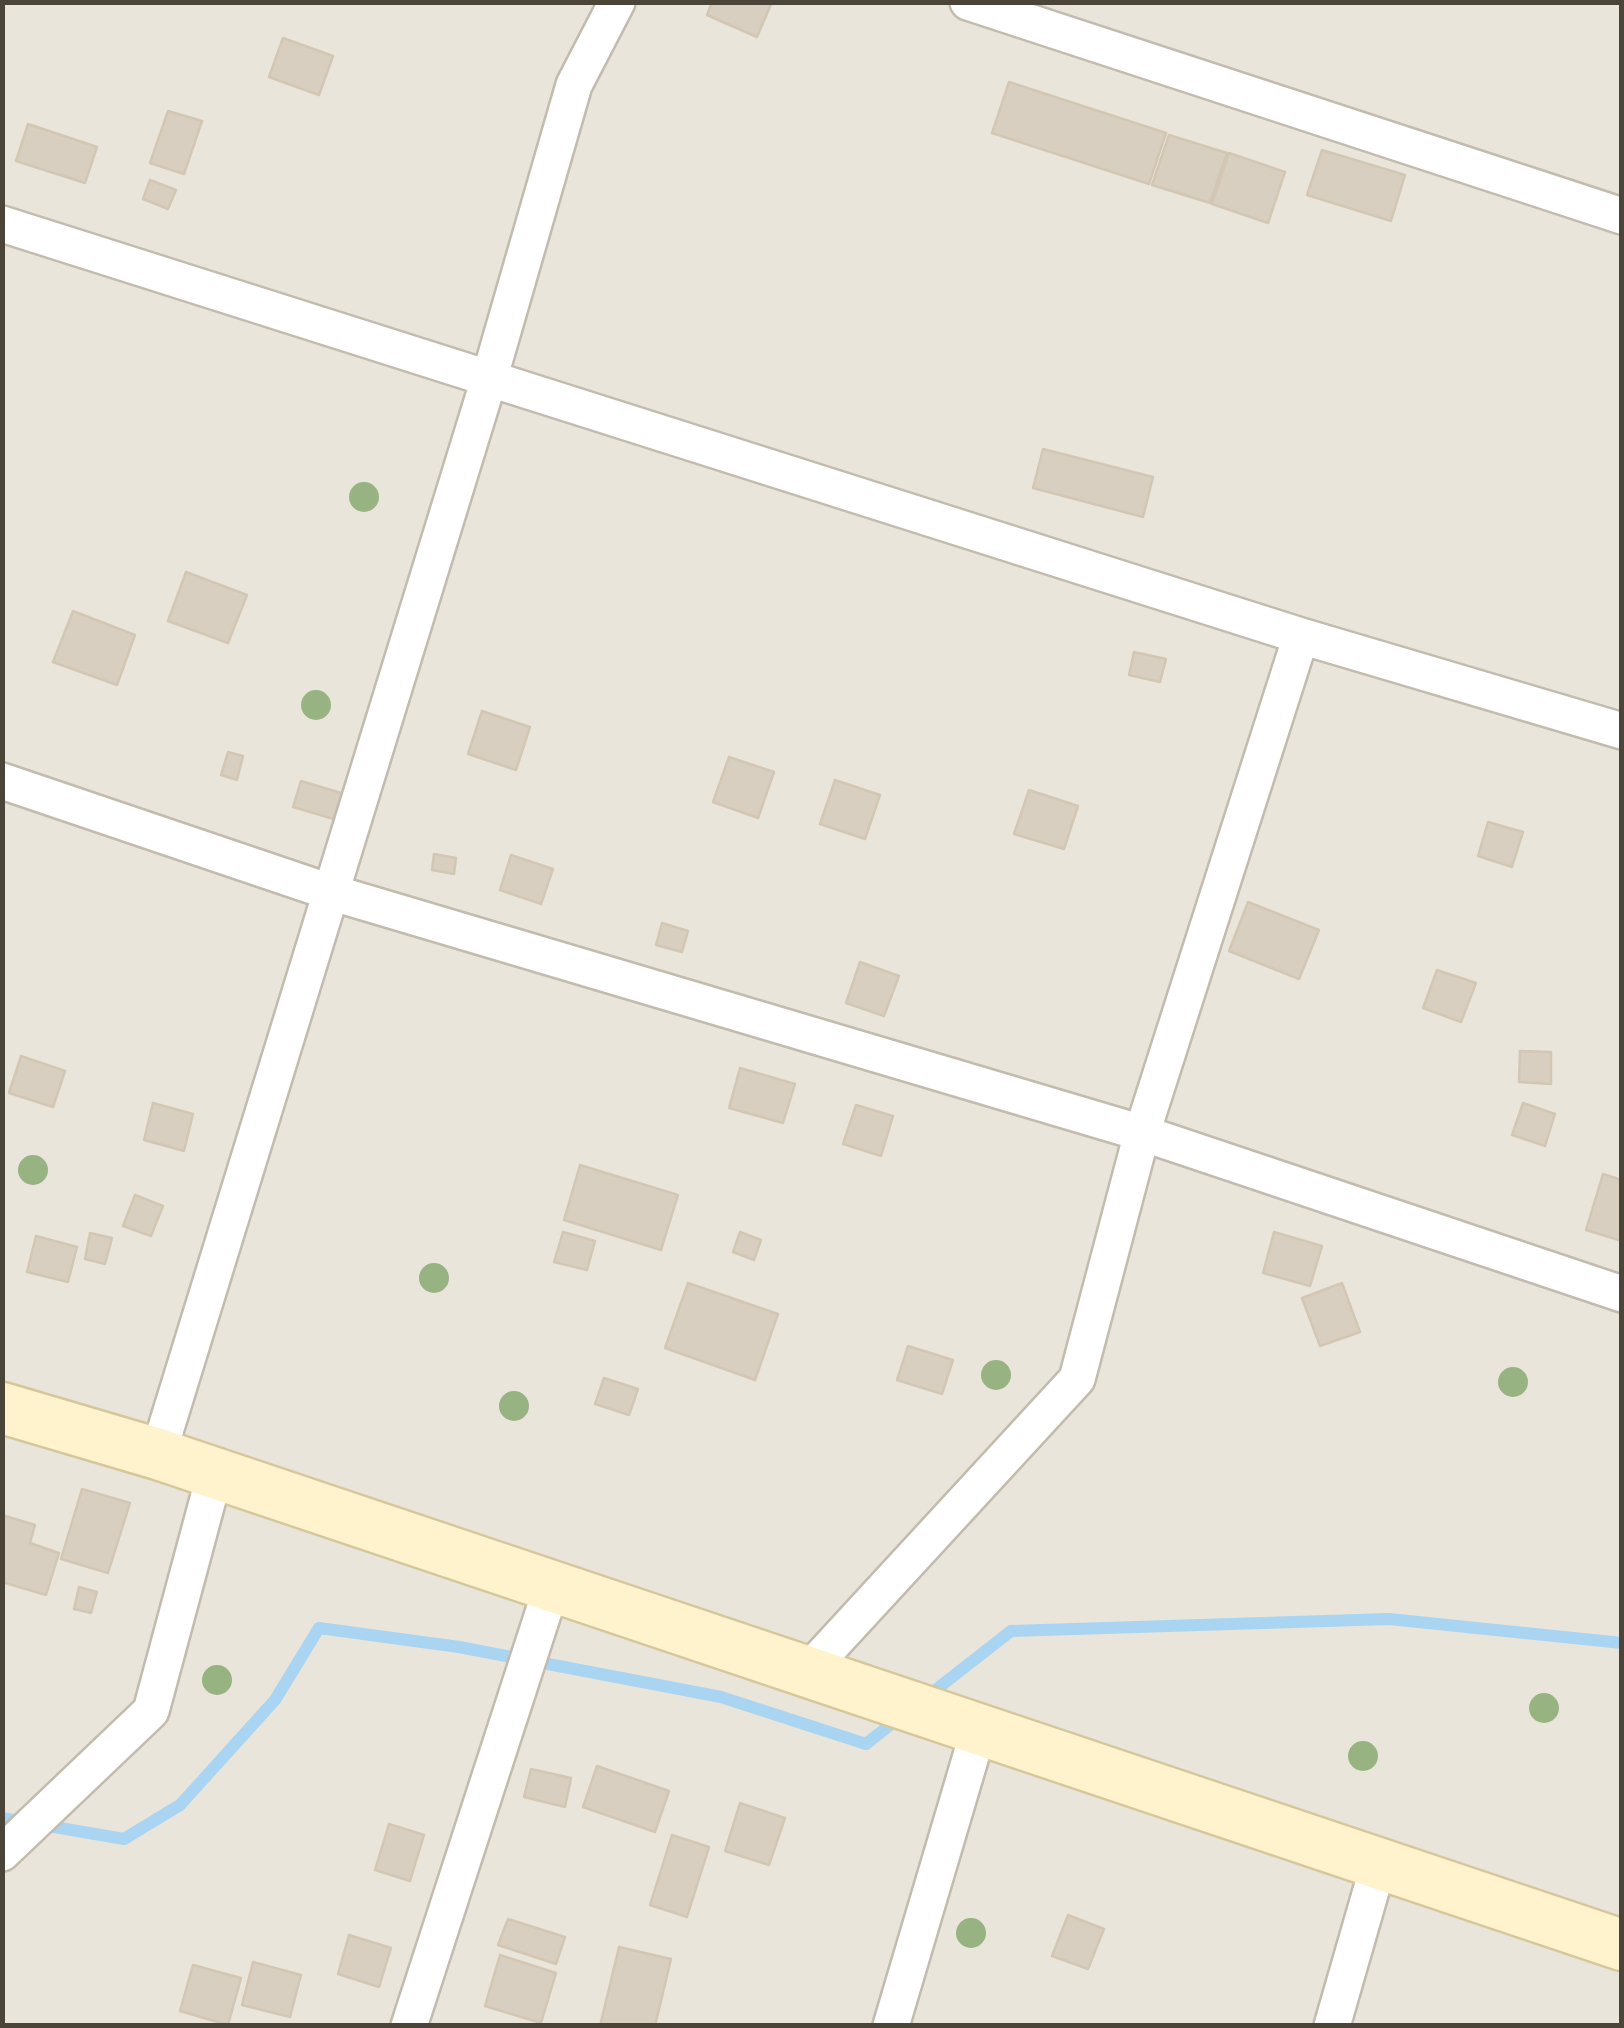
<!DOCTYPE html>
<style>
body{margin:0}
#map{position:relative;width:1624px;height:2028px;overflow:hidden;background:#f6f3ec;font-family:"Titillium Web",sans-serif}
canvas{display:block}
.frame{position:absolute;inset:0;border:5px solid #4b4439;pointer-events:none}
</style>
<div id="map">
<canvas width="1624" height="2028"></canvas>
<div class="frame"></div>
</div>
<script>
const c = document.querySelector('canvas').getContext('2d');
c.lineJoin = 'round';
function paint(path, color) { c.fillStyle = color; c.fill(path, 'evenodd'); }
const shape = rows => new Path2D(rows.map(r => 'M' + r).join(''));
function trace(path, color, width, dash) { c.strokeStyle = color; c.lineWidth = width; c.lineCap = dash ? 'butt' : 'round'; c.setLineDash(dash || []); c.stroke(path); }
paint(shape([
 [3,3,1621,3,1621,2025,3,2025]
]), '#eae5da');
trace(shape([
 [924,1699,1011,1631,1389,1619,1622,1643],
 [2,1818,124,1839,180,1805,275,1700,319,1628,459,1647,721,1697,866,1744,900,1717]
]), '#a9d4f2', 12);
const building = shape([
 [712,2,772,2,757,37,707,15,712,2],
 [283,38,333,56,319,95,269,77,283,38],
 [1009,82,1166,133,1149,184,992,133,1009,82],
 [168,111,202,121,184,174,150,163,168,111],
 [28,124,97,147,85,183,16,161,28,124],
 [1169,135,1227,153,1210,203,1152,185,1169,135],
 [1322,150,1405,175,1391,221,1307,195,1322,150],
 [1229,153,1285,172,1268,223,1212,204,1229,153],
 [150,180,176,190,168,209,143,199,150,180],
 [1043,449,1153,477,1143,517,1033,488,1043,449],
 [186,572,247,595,228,643,168,621,186,572],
 [73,611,135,635,117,685,53,662,73,611],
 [1134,652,1166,659,1160,682,1129,675,1134,652],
 [482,711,530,727,516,770,468,754,482,711],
 [228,752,243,756,237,780,221,775,228,752],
 [729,757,774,772,758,818,713,802,729,757],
 [835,780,880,795,865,839,820,824,835,780],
 [301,781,351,796,344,822,293,807,301,781],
 [1029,790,1078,806,1064,849,1014,834,1029,790],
 [1488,822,1523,832,1512,867,1478,856,1488,822],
 [434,854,456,858,454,874,432,870,434,854],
 [511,855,553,869,541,904,500,890,511,855],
 [1248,902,1319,930,1299,979,1229,951,1248,902],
 [662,923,688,931,682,952,656,945,662,923],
 [860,962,899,976,884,1016,846,1003,860,962],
 [1437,970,1476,983,1461,1022,1423,1008,1437,970],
 [1520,1051,1551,1052,1551,1084,1519,1082,1520,1051],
 [21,1056,65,1071,53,1107,9,1093,21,1056],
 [740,1068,795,1084,783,1123,729,1108,740,1068],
 [153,1103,193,1114,184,1151,144,1140,153,1103],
 [1523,1103,1555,1114,1545,1146,1512,1135,1523,1103],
 [856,1105,893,1116,881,1156,843,1144,856,1105],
 [580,1165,678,1195,661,1250,564,1220,580,1165],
 [1603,1174,1622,1180,1622,1241,1586,1230,1603,1174],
 [135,1195,163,1206,151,1236,123,1226,135,1195],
 [563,1232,595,1241,587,1270,554,1262,563,1232],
 [740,1232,761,1240,754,1260,733,1252,740,1232],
 [1274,1232,1322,1246,1310,1286,1263,1273,1274,1232],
 [90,1233,112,1238,105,1264,85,1259,90,1233],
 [36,1236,77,1247,68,1282,27,1272,36,1236],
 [688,1283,778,1314,755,1380,665,1348,688,1283],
 [1342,1283,1360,1332,1320,1346,1302,1298,1342,1283],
 [908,1346,953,1360,942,1394,897,1380,908,1346],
 [604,1378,638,1389,629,1415,595,1404,604,1378],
 [82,1489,130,1503,108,1573,61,1559,82,1489],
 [2,1515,35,1525,30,1543,59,1553,46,1595,2,1582,2,1515],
 [79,1587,97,1592,91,1613,74,1609,79,1587],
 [597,1766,669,1791,655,1832,583,1807,597,1766],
 [531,1769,571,1778,565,1807,524,1797,531,1769],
 [740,1803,785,1818,769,1865,725,1851,740,1803],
 [389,1824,424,1835,410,1881,375,1870,389,1824],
 [672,1835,709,1847,687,1917,650,1905,672,1835],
 [1068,1915,1104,1929,1088,1969,1052,1956,1068,1915],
 [508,1919,565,1937,556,1964,498,1945,508,1919],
 [349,1935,391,1948,379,1987,338,1974,349,1935],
 [619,1947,671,1959,655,2026,600,2026,619,1947],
 [500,1955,556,1973,541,2023,485,2006,500,1955],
 [253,1962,301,1975,290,2017,242,2005,253,1962],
 [193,1965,241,1978,228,2025,180,2011,193,1965]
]);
paint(building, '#d8cfc1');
trace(building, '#d3c7b4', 2.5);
const street = shape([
 [968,2,1622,216],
 [2,224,1301,636,1622,731],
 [2,781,330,892,1142,1133,1622,1294],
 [158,1454,490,376,574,85,617,2],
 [808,1671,1077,1379,1142,1133,1301,636],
 [2,1853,151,1711,215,1473],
 [409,2026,552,1586],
 [891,2026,979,1729],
 [1332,2026,1379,1863]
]);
const secondary = shape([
 [2,1408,158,1454,1622,1945]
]);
trace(street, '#c2bbae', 40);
trace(secondary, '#d6c79b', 55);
trace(street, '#fff', 35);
trace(secondary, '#fff3cd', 50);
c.fillStyle = '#97b381';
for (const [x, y] of [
 [364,497],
 [316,705],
 [33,1170],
 [434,1278],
 [996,1375],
 [1513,1382],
 [514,1406],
 [217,1680],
 [1544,1708],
 [1363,1756],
 [971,1933]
]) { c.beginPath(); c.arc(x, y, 15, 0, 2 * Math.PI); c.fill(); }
</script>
